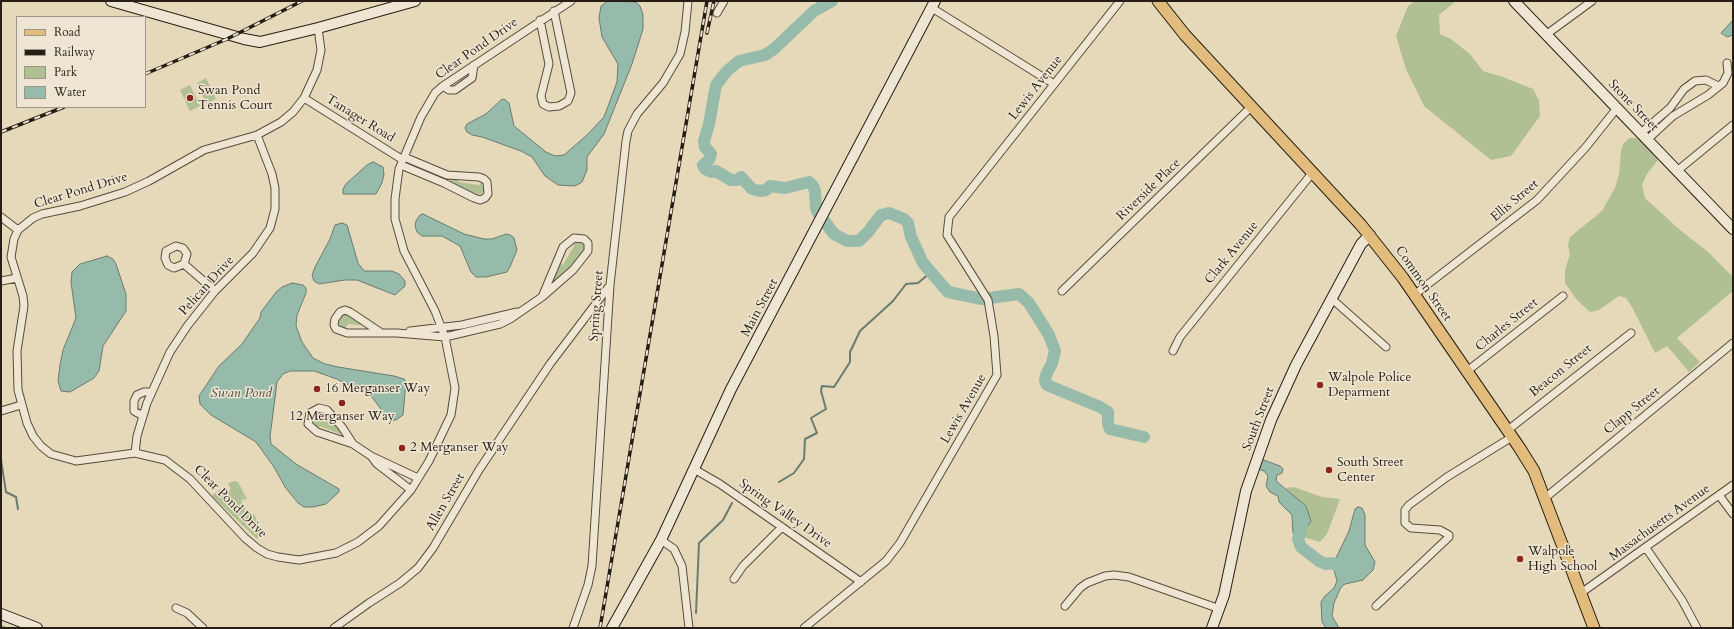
<!DOCTYPE html>
<style>
body{margin:0}
#map{position:relative;width:1734px;height:629px;overflow:hidden;background:#e5d9b9;font-family:Cardo,serif}
canvas{display:block}
.frame{position:absolute;inset:0;border:2px solid #261d15;pointer-events:none}
.legend{position:absolute;left:16px;top:16px;width:130px;height:92px;box-sizing:border-box;background:#eee6d2;border:1px solid #9e9686;margin:0;padding:5px 7px;list-style:none;font-size:12px;color:#261d15}
.legend li{display:flex;align-items:center;gap:8px;height:20px}
.legend b{width:20px;border:1px solid #9e9686}
</style>
<div id="map">
<canvas width="1734" height="629"></canvas>
<div class="frame"></div>
<ul class="legend">
<li><b style="height:5px;background:#e2bc7c"></b>Road</li>
<li><b style="height:5px;background:#261d15"></b>Railway</li>
<li><b style="height:11px;background:#b1c092"></b>Park</li>
<li><b style="height:11px;background:#96bbab"></b>Water</li>
</ul>
</div>
<script>
const c = document.querySelector('canvas').getContext('2d');
c.lineJoin = 'round';
function paint(path, color) { c.fillStyle = color; c.fill(path, 'evenodd'); }
const shape = rows => new Path2D(rows.map(r => 'M' + r).join(''));
function trace(path, color, width, dash) { c.strokeStyle = color; c.lineWidth = width; c.lineCap = dash ? 'butt' : 'round'; c.setLineDash(dash || []); c.stroke(path); }
function label(font, color, halo, rows, align = 'center') {
  c.font = font + ' Cardo,serif'; c.lineWidth = 3; c.setLineDash([]); c.textBaseline = 'middle'; c.strokeStyle = halo; c.fillStyle = color; for (const [text, x, y, turn = 0] of rows) {
    c.save(); c.translate(x, y); c.rotate((+turn || 0) * Math.PI / 180); c.textAlign = isNaN(turn) ? turn : align; if (halo) c.strokeText(text, 0, 0); c.fillText(text, 0, 0); c.restore();
  }
}
paint(shape([
 [1415,1,1456,1,1439,15,1440,34,1451,39,1470,54,1483,71,1503,77,1533,89,1539,100,1540,116,1511,156,1491,160,1424,106,1406,69,1396,36,1408,6],
 [206,78,216,99,206,104,197,83],
 [190,85,200,106,190,111,180,90],
 [1629,138,1637,138,1646,145,1658,160,1647,174,1642,185,1645,198,1680,230,1707,251,1733,277,1733,291,1677,338,1700,362,1689,372,1667,346,1655,353,1632,307,1626,298,1619,296,1599,310,1590,312,1577,300,1565,283,1565,270,1570,254,1568,245,1570,237,1602,211,1615,188,1619,174,1621,151,1623,144],
 [461,177,458,182,479,185,484,180,486,189,481,194,475,195,450,182,450,178],
 [573,241,584,242,585,250,558,281,554,281,552,279,558,263,563,265,574,246],
 [346,312,369,326,348,324,345,329,339,326,338,318],
 [322,411,326,414,349,440,339,439,342,435,320,426,316,429,311,422,313,412],
 [235,481,238,482,247,499,241,500,248,514,254,514,261,529,260,536,257,539,212,496,220,489,224,493,231,489,228,483],
 [1294,487,1322,497,1340,499,1327,534,1320,542,1307,538,1298,539,1311,521,1306,506,1295,499,1286,488]
]), '#b1c092');
const water = shape([
 [608,1,636,2,640,6,643,15,643,29,632,64,604,134,587,157,587,170,582,182,575,186,558,185,545,176,532,157,521,151,482,137,472,135,467,132,465,128,467,124,486,114,501,100,504,99,509,103,514,126,546,152,555,156,564,155,587,135,604,117,617,82,618,64,602,37,599,18,601,6,608,1],
 [1733,20,1733,35,1727,37,1721,33,1733,20],
 [373,162,383,167,384,174,382,183,376,194,343,194,343,189,346,184,367,165,373,162],
 [423,214,464,234,484,239,492,239,506,234,510,235,514,238,517,250,510,267,507,272,486,277,476,277,471,272,460,246,442,236,422,236,417,232,415,226,416,221,420,215,423,214],
 [342,223,347,225,358,263,364,271,392,271,399,274,405,281,405,286,395,295,357,280,345,280,319,284,314,281,312,275,315,267,330,239,335,225,342,223],
 [107,256,113,259,116,264,126,294,126,311,103,346,99,371,94,378,70,392,61,391,58,381,60,365,63,350,76,318,71,282,72,272,80,264,107,256],
 [292,283,303,285,306,288,306,293,297,315,296,326,302,342,313,358,325,364,338,367,394,376,404,379,406,382,403,415,396,420,391,420,386,416,372,397,337,379,314,371,290,371,283,374,277,382,270,437,271,444,296,464,339,489,339,492,326,504,313,507,304,507,298,503,285,487,274,467,256,442,211,415,200,404,199,396,219,366,242,344,260,318,261,312,276,292,282,287,292,283],
 [1261,459,1280,466,1283,469,1282,473,1277,475,1276,481,1306,506,1311,521,1298,539,1293,533,1292,515,1279,502,1278,496,1270,492,1266,486,1268,476,1264,471,1258,469,1261,459],
 [1358,507,1362,508,1365,515,1365,545,1375,562,1373,570,1363,580,1345,584,1341,587,1334,603,1332,616,1339,628,1326,628,1322,622,1321,602,1325,596,1334,588,1337,581,1334,570,1325,565,1327,561,1332,561,1336,558,1349,531,1355,509,1358,507]
]);
paint(water, '#96bbab');
trace(water, '#697c6f', 1);
trace(shape([
 [1,460,6,492,16,497,18,509],
 [779,482,794,473,804,459,805,439,817,433,811,418,826,409,821,391,822,386,834,387,850,362,850,352,860,331,893,301,906,284,918,283,930,273],
 [696,613,699,543,723,520,732,503],
 [1,627,7,628]
]), '#697c6f', 2);
trace(shape([
 [832,1,814,11,774,49,765,55,739,61,727,71,716,85,712,107,709,124,704,141,705,147,711,154,709,160,703,165,705,169,711,172,716,171,731,180,737,180,741,177,752,189,760,191,766,190,770,186,785,188,809,182,813,186,815,191,816,208,818,213,834,234,847,241,859,241,868,232,881,215,889,213,904,219,908,223,911,237,923,263,948,292,982,299,1019,294,1029,303,1049,335,1055,351,1052,363,1046,375,1045,381,1047,385,1100,407,1108,412,1108,424,1110,429,1144,437],
 [1302,525,1298,539,1301,547,1319,561,1326,564,1332,563,1341,568]
]), '#96bbab', 12);
const street = shape([
 [932,8,1054,84],
 [717,13,724,1],
 [540,20,549,64,541,96,543,104,549,107,559,106,568,101,571,93,554,11],
 [318,28,321,50,317,70,304,98,293,112,281,122,257,135,204,150,149,181,125,192,80,206,42,214,33,218,18,230,14,239,11,257,23,296,24,306,17,351,18,390,27,423,33,436,41,446,51,454,76,461,135,453,165,460,190,479,245,538,257,548,267,554,278,557,299,560,336,553,358,542,379,526,411,490,429,461,451,415,455,388,445,337,435,311,404,251,395,219,395,199,399,169,421,117,435,93,443,86,571,1],
 [1547,34,1592,1],
 [443,86,449,90,455,90,472,78,474,65],
 [304,98,403,160],
 [1641,133,1670,108,1684,89,1695,81,1706,80,1718,86],
 [1647,140,1673,116,1708,95,1723,83,1728,73,1727,63],
 [401,165,444,183,474,198,480,200,485,198,488,194,487,182,484,179,479,177,447,175,404,157],
 [1677,171,1733,125],
 [1,217,18,230],
 [184,264,174,268,168,265,165,258,166,251,176,246,183,248,187,254,184,264,215,291],
 [1,281,17,278],
 [1062,291,1252,106],
 [1414,295,1537,200,1586,147,1617,108],
 [1332,299,1386,347],
 [410,331,462,325,517,312],
 [380,332,350,312,345,310,340,312,335,319,334,325,336,329,347,333,397,333,445,337,500,324,510,319,542,297,573,270,588,251,588,243,584,239,574,238,563,247,542,297],
 [1173,351,1180,337,1313,172],
 [1466,372,1563,296],
 [1,411,21,405],
 [143,416,134,411,134,401,137,395,144,392,151,392],
 [1508,430,1631,333],
 [353,444,342,427,327,410,319,408,310,413,308,424,317,432,353,444,371,456,418,478],
 [135,453,137,436,147,403,170,352,188,325,215,291,253,253,270,228,275,209,275,188,272,174,257,135],
 [371,456,377,464,411,490],
 [694,469,720,484,861,582],
 [1719,495,1733,514],
 [1545,498,1733,343],
 [661,540,674,549,682,566,689,628],
 [1646,548,1682,600,1697,628],
 [734,579,743,566,782,527],
 [1581,593,1733,485],
 [1065,606,1080,588,1087,583,1105,576,1114,575,1129,577,1220,609],
 [1376,606,1449,537,1449,535,1440,530,1411,528,1405,523,1405,510,1409,505,1447,477,1512,437],
 [176,608,187,613,203,628],
 [334,628,369,603,400,583,418,568,433,548,479,470,550,364,610,285],
 [573,628,588,585,592,566,610,285,626,141,628,131,637,114,663,83,680,54,685,32,688,1],
 [804,628,886,561,900,543,997,375,994,336,988,300,947,235,949,217,1120,1]
]);
const secondary = shape([
 [111,1,244,39,260,42,318,28,415,1],
 [1514,1,1733,229],
 [1,614,37,628],
 [612,628,661,540,731,389,935,1],
 [1212,628,1224,595,1246,491,1271,420,1296,365,1361,244,1370,235]
]);
const primary = shape([
 [1158,1,1185,35,1361,225,1403,278,1519,447,1534,471,1594,628]
]);
trace(street, '#564c3e', 9);
trace(secondary, '#261d15', 12);
trace(primary, '#261d15', 13);
trace(street, '#eee6d2', 7);
trace(secondary, '#eee6d2', 10);
trace(primary, '#e2bc7c', 11);
const rail = shape([
 [707,33,714,1],
 [145,74,227,39,302,1],
 [1,132,64,107],
 [600,628,707,1]
]);
trace(rail, '#261d15', 3.5);
trace(rail, '#eee6d2', 2, [6]);
for (const [x, y, r, color] of [
 [190,98,4,"#8f2418"],
 [1320,385,4,"#8f2418"],
 [317,389,4,"#8f2418"],
 [342,403,4,"#8f2418"],
 [402,448,4,"#8f2418"],
 [1329,470,4,"#8f2418"],
 [1520,559,4,"#8f2418"]
]) { const dot = new Path2D(); dot.arc(x, y, r, 0, 2 * Math.PI); c.fillStyle = color; c.fill(dot); trace(dot, '#eee6d2', 1.5); }
label('13px', '#261d15', '#eee6d2', [
 ["Clear Pond Drive",477,49,-35],
 ["Lewis Avenue",1036,88,-52],
 ["Stone Street",1633,106,46],
 ["Tanager Road",360,119,32],
 ["Riverside Place",1149,190,-44],
 ["Clear Pond Drive",81,191,-17],
 ["Ellis Street",1515,201,-40],
 ["Clark Avenue",1232,253,-51],
 ["Common Street",1423,284,55],
 ["Pelican Drive",207,286,-48],
 ["Spring Street",597,306,-86],
 ["Main Street",760,308,-62],
 ["Charles Street",1507,325,-39],
 ["Beacon Street",1561,371,-39],
 ["Lewis Avenue",964,409,-60],
 ["Clapp Street",1632,411,-39],
 ["South Street",1259,419,-69],
 ["Clear Pond Drive",230,502,45],
 ["Allen Street",446,502,-60],
 ["Spring Valley Drive",785,514,35],
 ["Massachusetts Avenue",1660,523,-36]
]);
label('13px', '#261d15', '#eee6d2', [
 ["Swan Pond",198,91],
 ["Tennis Court",198,106],
 ["Walpole Police",1328,378],
 ["Deparment",1328,393],
 ["16 Merganser Way",325,389],
 ["12 Merganser Way",342,417,"center"],
 ["2 Merganser Way",410,448],
 ["South Street",1337,463],
 ["Center",1337,478],
 ["Walpole",1528,552],
 ["High School",1528,567]
], 'left');
label('italic 14px', '#484c42', '#eee6d2', [
 ["Swan Pond",241,394]
]);
</script>
